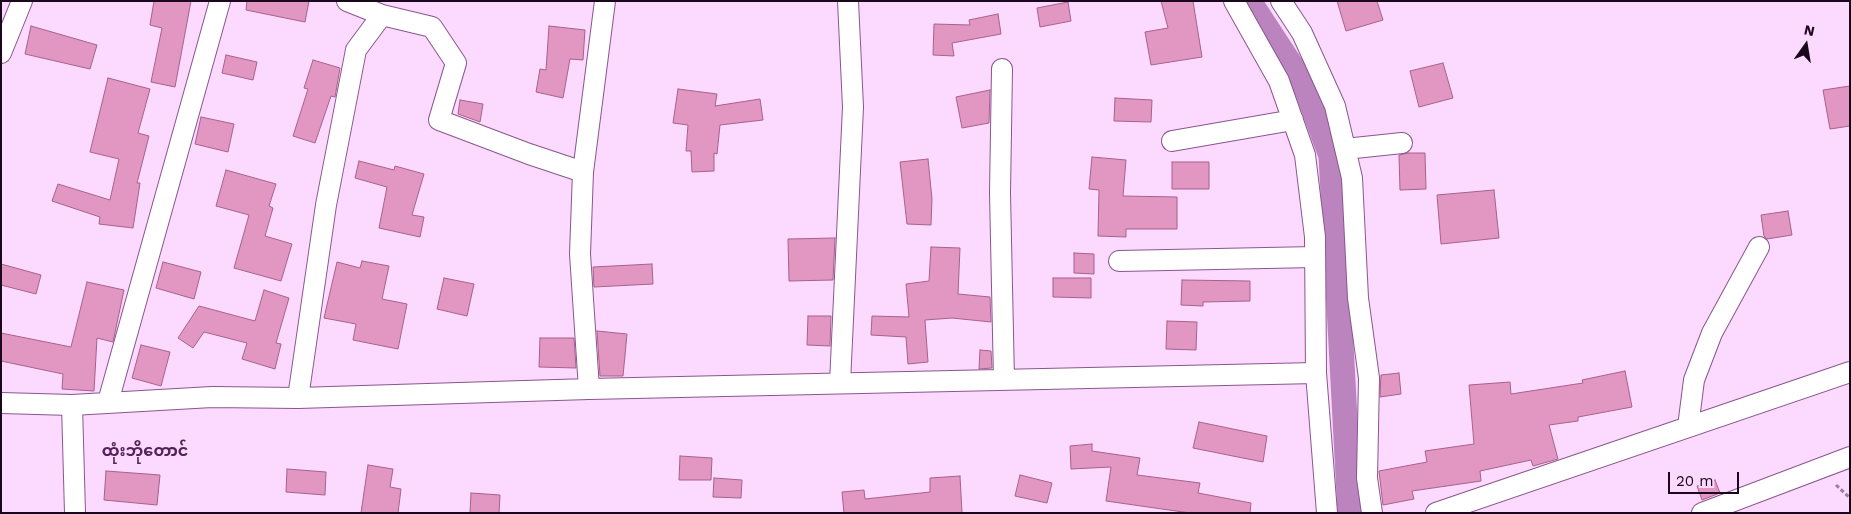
<!DOCTYPE html>
<meta charset="utf-8">
<style>
body{margin:0}
#map{position:relative;width:1851px;height:514px;overflow:hidden;background:#fcd9fe;font-family:"Work Sans",sans-serif}
canvas{display:block}
.frame{position:absolute;inset:0;border:2px solid #1b071d;pointer-events:none}
.north{position:absolute;left:1781px;top:20px;width:50px;height:50px;-webkit-text-stroke:4px #fcd9fe;paint-order:stroke;rotate:13deg;font-size:14px;font-weight:700;line-height:20px;text-align:center;color:#1b071d}
.north::after{content:'';display:block;margin:auto;width:18px;height:22px;background:#1b071d;clip-path:polygon(50% 0,100% 100%,50% 72%,0 100%)}
.scale{position:absolute;left:1668px;top:472px;width:71px;height:22px;box-sizing:border-box;border:2px solid #1b071d;border-top:0;padding-left:6px;font-size:15px;line-height:18px;white-space:nowrap;color:#1b071d;-webkit-text-stroke:4px #fcd9fe;paint-order:stroke}
</style>
<div id="map">
<canvas width="1851" height="514"></canvas>
<div class="frame"></div>
<div class="north">N</div>
<div class="scale">20 m</div>
</div>
<script>
const c = document.querySelector('canvas').getContext('2d');
c.lineJoin = 'round';
const shape = rows => new Path2D(rows.map(r => 'M' + r).join(''));
function trace(path, color, width, dash) { c.strokeStyle = color; c.lineWidth = width; c.lineCap = dash ? 'butt' : 'round'; c.setLineDash(dash || []); c.stroke(path); }
function paint(path, color) { c.fillStyle = color; c.fill(path, 'evenodd'); }
function label(font, color, halo, rows, align = 'center') {
  c.font = font + ' "Work Sans","Noto Sans Myanmar",sans-serif'; c.lineWidth = 4; c.setLineDash([]); c.textBaseline = 'middle'; c.strokeStyle = halo; c.fillStyle = color; for (const [text, x, y, turn = 0] of rows) {
    c.save(); c.translate(x, y); c.rotate((+turn || 0) * Math.PI / 180); c.textAlign = isNaN(turn) ? turn : align; if (halo) c.strokeText(text, 0, 0); c.fillText(text, 0, 0); c.restore();
  }
}
trace(shape([
 [1249,1,1306,88,1331,156,1350,513]
]), '#bb84bf', 25);
const building = shape([
 [154,1,191,1,175,87,151,82,162,28,150,25,154,1],
 [247,1,309,1,305,22,246,10,247,1],
 [1161,1,1193,1,1202,57,1151,65,1145,32,1168,28,1161,1],
 [1337,1,1377,1,1383,20,1346,31,1337,1],
 [1068,2,1071,21,1040,27,1037,8,1068,2],
 [998,14,1001,34,952,43,954,56,933,55,934,24,970,25,969,20,998,14],
 [31,26,97,45,90,69,25,54,31,26],
 [549,26,585,30,583,60,570,59,563,98,536,92,540,69,546,70,549,26],
 [226,55,257,62,253,80,222,73,226,55],
 [313,60,340,68,335,97,331,96,315,143,293,136,308,89,304,88,313,60],
 [1443,63,1453,98,1419,107,1410,71,1443,63],
 [108,78,150,89,138,133,149,136,137,183,140,183,133,228,99,224,100,217,52,201,58,184,110,200,119,159,90,152,108,78],
 [1850,86,1850,126,1830,129,1823,90,1850,86],
 [678,89,717,94,715,106,760,99,763,120,720,125,717,154,714,153,714,171,692,172,691,151,686,151,688,125,673,123,678,89],
 [990,90,989,123,962,128,956,97,990,90],
 [1115,98,1152,100,1151,122,1114,121,1115,98],
 [460,100,483,104,480,122,458,114,460,100],
 [201,117,234,124,228,152,195,144,201,117],
 [1408,153,1425,153,1426,189,1400,190,1399,155,1408,153],
 [1092,157,1126,160,1123,196,1177,197,1177,229,1126,229,1126,237,1098,236,1099,190,1089,189,1092,157],
 [928,159,932,199,931,225,907,224,900,162,928,159],
 [359,161,394,170,395,166,424,174,412,215,424,217,420,237,379,228,387,187,355,178,359,161],
 [1172,162,1209,162,1209,189,1172,189,1172,162],
 [226,170,276,184,269,206,273,208,265,236,292,244,281,281,234,268,249,215,216,206,226,170],
 [1494,190,1499,238,1441,244,1437,195,1494,190],
 [1788,211,1792,235,1767,239,1764,236,1761,215,1788,211],
 [835,238,833,280,789,281,788,239,835,238],
 [931,247,960,248,958,294,990,297,991,322,952,318,925,320,928,362,908,364,906,337,871,335,872,316,909,317,906,284,929,281,931,247],
 [1074,253,1094,254,1094,274,1074,273,1074,253],
 [362,261,389,266,382,299,407,304,398,349,353,340,356,324,324,318,337,262,360,268,362,261],
 [163,262,201,272,194,299,156,288,163,262],
 [1,264,41,275,36,294,1,285,1,264],
 [652,264,653,284,594,287,593,267,652,264],
 [444,278,474,284,467,316,437,309,444,278],
 [1053,278,1091,278,1091,298,1053,297,1053,278],
 [1182,280,1250,281,1250,301,1203,302,1203,306,1181,305,1182,280],
 [87,282,124,290,113,342,97,338,94,391,62,389,63,374,1,361,1,333,71,347,87,282],
 [264,290,289,298,276,343,281,344,275,369,242,359,247,343,204,332,193,348,178,338,199,306,255,321,264,290],
 [808,316,831,316,830,346,807,345,808,316],
 [1167,321,1197,322,1196,350,1166,349,1167,321],
 [597,331,627,334,623,376,600,376,597,331],
 [540,338,574,338,576,368,539,367,540,338],
 [141,345,170,352,161,386,132,378,141,345],
 [980,350,991,351,992,368,979,369,980,350],
 [1625,371,1632,407,1578,417,1578,421,1549,425,1558,459,1533,466,1531,460,1480,471,1481,481,1412,491,1414,499,1383,505,1379,471,1427,462,1425,451,1474,444,1469,385,1510,382,1511,394,1583,383,1582,380,1625,371],
 [1399,373,1401,394,1380,397,1381,375,1399,373],
 [1199,422,1267,436,1263,462,1193,448,1199,422],
 [1092,444,1092,451,1140,458,1137,475,1200,483,1198,493,1251,503,1250,513,1190,513,1106,501,1111,467,1071,469,1070,446,1092,444],
 [680,456,712,458,711,480,679,480,680,456],
 [368,465,393,469,390,487,401,489,398,513,361,513,368,465],
 [287,469,326,472,325,495,286,492,287,469],
 [106,471,160,475,157,505,104,500,106,471],
 [1020,475,1052,483,1047,503,1015,496,1020,475],
 [960,476,962,513,844,513,842,492,864,490,865,499,930,492,930,478,960,476],
 [714,478,742,480,741,498,713,497,714,478],
 [1715,480,1720,493,1702,500,1697,486,1715,480],
 [471,493,500,495,499,513,470,513,471,493]
]);
paint(building, '#e297c2');
trace(building, '#a7618a', 1);
const street = shape([
 [347,1,382,15,432,27,456,63,439,120,529,154,583,172],
 [1234,1,1279,81,1305,155,1315,237,1316,373,1327,513],
 [1281,1,1302,33,1335,106,1352,178,1358,298,1369,378,1367,478,1372,513],
 [1,53,22,1],
 [1002,69,1000,193,1004,380],
 [1172,141,1293,120],
 [1345,149,1402,143],
 [1119,261,1315,257],
 [840,383,853,107,848,1],
 [589,389,580,254,583,172,605,1],
 [298,398,326,205,356,50,382,15],
 [108,402,220,1],
 [1,403,72,405,212,397,298,398,589,389,1316,373],
 [72,405,75,513],
 [1688,427,1694,380,1712,333,1759,247],
 [1436,513,1850,372],
 [1702,513,1850,457]
]);
trace(street, '#89568e', 22);
trace(shape([
 [1836,485,1850,498]
]), '#9b7e9d', 3, [4, 2.5]);
trace(street, '#fff', 20);
label('bold 16px', '#532357', '#fcd9fe', [
 ["ထုံးဘိုတောင်",145,451]
]);
</script>
